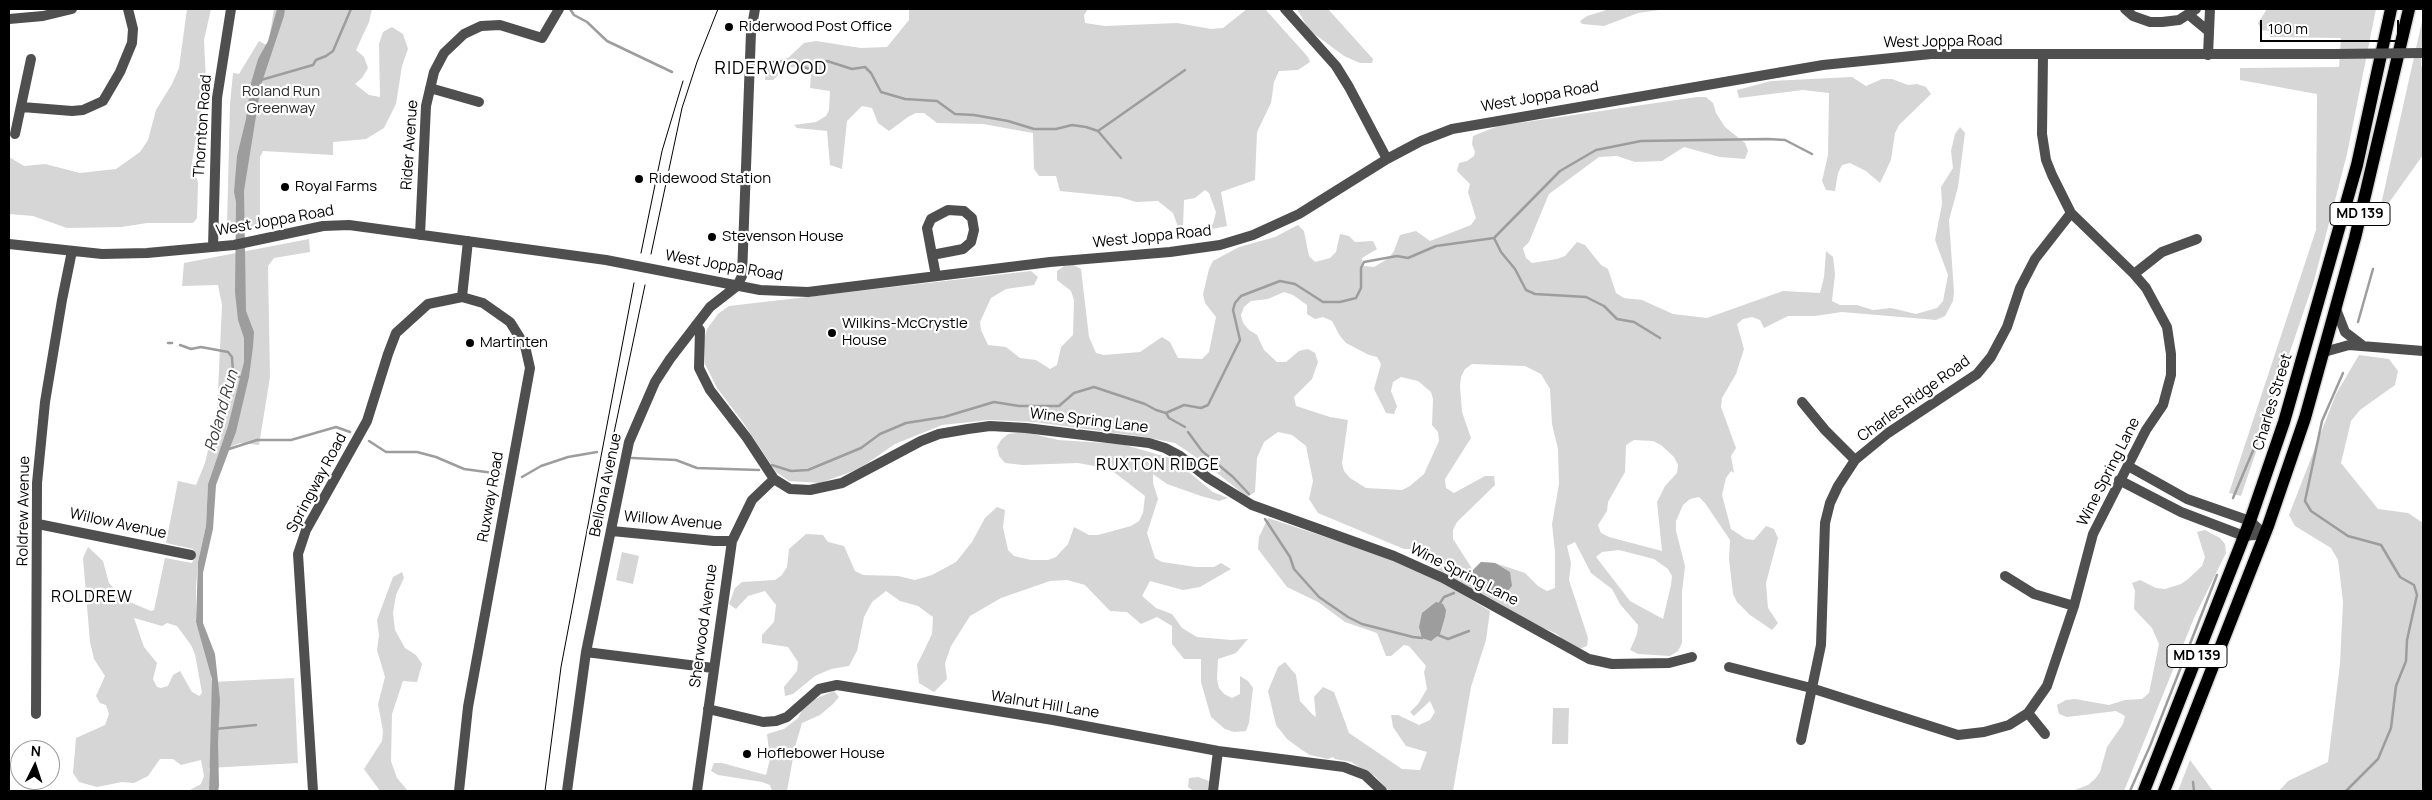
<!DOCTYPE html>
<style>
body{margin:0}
#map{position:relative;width:2432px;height:800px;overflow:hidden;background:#fff;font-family:Manrope,sans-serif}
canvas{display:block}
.frame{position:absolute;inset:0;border:10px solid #000;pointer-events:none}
.north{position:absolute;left:10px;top:740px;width:50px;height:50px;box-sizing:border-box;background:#fff;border:1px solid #999;border-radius:50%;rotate:4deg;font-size:14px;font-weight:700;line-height:20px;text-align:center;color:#000}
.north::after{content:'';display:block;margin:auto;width:18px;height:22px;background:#000;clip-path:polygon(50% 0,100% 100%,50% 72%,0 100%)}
.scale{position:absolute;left:2260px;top:20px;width:139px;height:22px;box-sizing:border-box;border:2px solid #000;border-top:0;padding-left:6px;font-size:15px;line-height:18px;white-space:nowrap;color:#000;-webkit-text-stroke:4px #fff;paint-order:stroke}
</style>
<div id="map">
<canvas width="2432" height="800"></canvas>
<div class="frame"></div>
<div class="north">N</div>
<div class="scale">100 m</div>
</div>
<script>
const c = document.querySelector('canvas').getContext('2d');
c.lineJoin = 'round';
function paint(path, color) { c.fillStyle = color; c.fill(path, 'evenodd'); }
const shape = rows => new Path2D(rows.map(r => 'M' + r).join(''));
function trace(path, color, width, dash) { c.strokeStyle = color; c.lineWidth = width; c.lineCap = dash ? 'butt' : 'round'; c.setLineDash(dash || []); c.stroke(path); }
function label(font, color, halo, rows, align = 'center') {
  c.font = font + ' Manrope,sans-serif'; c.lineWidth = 4.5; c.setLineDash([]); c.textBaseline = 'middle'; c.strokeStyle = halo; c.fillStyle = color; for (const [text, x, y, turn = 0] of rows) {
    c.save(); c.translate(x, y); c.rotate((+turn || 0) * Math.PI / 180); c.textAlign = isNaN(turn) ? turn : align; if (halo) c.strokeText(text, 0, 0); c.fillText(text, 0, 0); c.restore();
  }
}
paint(shape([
 [187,9,211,9,204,40,206,82,192,162,198,183,197,218,193,223,147,223,122,227,67,228,33,216,9,214,9,157,24,166,45,164,80,173,116,169,140,152,148,140,156,110,172,84,179,68],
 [274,9,372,9,369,22,356,50,364,57,368,68,362,78,355,84,369,95,380,97,379,44,383,32,392,27,403,34,408,49,402,66,396,104,384,128,366,139,333,142,333,155,263,151,260,157,260,229,233,232,227,226,230,104,233,73,239,74,259,41,268,46],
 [909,9,1088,9,1084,15,1085,23,1105,26,1177,23,1211,29,1223,28,1247,9,1265,9,1308,57,1310,62,1298,70,1279,71,1274,82,1271,103,1257,132,1255,180,1221,192,1227,226,1206,230,1213,224,1216,212,1209,193,1205,190,1195,198,1184,200,1183,227,1178,227,1173,213,1158,201,1136,202,1120,197,1060,191,1056,176,1039,176,1034,169,1033,133,983,124,937,123,924,113,916,113,908,117,889,131,878,123,872,108,862,106,847,121,842,169,830,165,827,131,797,128,794,125,816,122,826,116,829,110,830,91,810,88,811,73,807,68,787,67,773,80,765,80,765,63,788,58,804,43,816,41,861,48,887,47,909,20],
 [1297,9,1328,9,1373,59,1372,63,1360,63,1344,56,1309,30],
 [1610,9,1667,9,1638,13,1604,26,1582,24,1580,21,1587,16],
 [2267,9,2376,9,2347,154,2314,281,2241,496,2229,493,2316,230,2317,94,2240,80,2240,68,2339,67,2341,38,2270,37,2270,31,2261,30,2258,23],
 [2423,17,2421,66,2423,67,2423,155,2378,218],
 [1852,77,1866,86,1882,79,1892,79,1908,85,1917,84,1926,87,1931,94,1899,125,1895,133,1891,160,1880,183,1866,171,1850,163,1842,165,1838,173,1835,191,1826,190,1822,181,1828,155,1829,93,1803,90,1739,98,1737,90,1771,81],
 [1697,97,1706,97,1713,103,1716,113,1725,127,1745,143,1748,151,1745,159,1720,157,1684,147,1662,161,1635,162,1617,156,1599,157,1549,194,1529,242,1523,248,1526,258,1532,263,1557,259,1565,256,1577,242,1585,245,1601,265,1608,269,1616,293,1624,298,1642,300,1673,314,1707,318,1783,291,1820,293,1824,277,1826,251,1833,257,1835,274,1832,301,1840,305,1857,305,1873,310,1891,308,1916,314,1937,308,1943,301,1948,275,1935,240,1942,204,1941,187,1953,168,1951,151,1955,134,1960,127,1965,133,1958,187,1949,220,1954,292,1953,301,1945,316,1936,320,1842,312,1815,316,1788,316,1764,328,1760,320,1752,317,1743,319,1737,324,1744,349,1736,374,1722,398,1721,407,1736,448,1731,456,1734,473,1731,471,1726,478,1722,495,1731,529,1746,539,1754,540,1766,526,1774,529,1778,538,1766,583,1768,608,1778,623,1772,630,1750,615,1737,602,1733,594,1729,559,1730,540,1705,503,1699,497,1690,499,1683,505,1676,521,1676,531,1685,566,1682,592,1682,643,1678,651,1670,656,1638,654,1630,650,1637,634,1638,625,1620,604,1612,589,1591,573,1575,542,1567,546,1571,563,1569,580,1588,638,1587,646,1579,649,1570,647,1557,634,1532,623,1451,580,1411,549,1404,549,1318,513,1309,499,1313,481,1306,446,1292,435,1278,432,1264,442,1257,458,1255,492,1247,497,1206,464,1175,443,1144,437,1035,422,989,420,942,425,895,444,859,469,820,483,789,481,776,472,742,421,717,388,705,364,704,339,707,329,718,314,729,306,1031,271,1038,277,1034,285,1006,289,991,298,980,322,981,330,988,345,1006,347,1020,358,1036,360,1050,369,1057,365,1061,347,1073,335,1074,300,1071,291,1057,280,1057,271,1064,266,1072,264,1081,269,1089,337,1096,353,1104,355,1140,352,1162,337,1170,342,1178,358,1202,359,1209,352,1216,317,1205,303,1203,294,1209,269,1213,261,1239,247,1275,237,1298,225,1304,231,1309,256,1315,262,1330,258,1336,252,1340,234,1349,236,1355,242,1373,241,1377,249,1362,258,1363,266,1374,267,1389,258,1394,251,1400,235,1416,231,1430,241,1471,225,1476,218,1468,192,1470,184,1457,171,1459,163,1467,161,1474,156,1475,152,1472,144,1473,136,1498,126],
 [1284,292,1293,295,1307,305,1307,314,1315,319,1323,317,1332,321,1340,336,1346,343,1369,355,1377,357,1381,364,1374,389,1386,413,1394,414,1397,406,1391,391,1393,382,1401,377,1418,381,1431,392,1433,399,1432,425,1438,432,1439,441,1424,474,1410,486,1402,490,1366,488,1350,478,1344,471,1342,463,1348,420,1330,417,1296,406,1294,397,1312,379,1318,362,1315,353,1308,349,1299,351,1286,362,1277,362,1264,350,1257,335,1249,330,1243,323,1241,315,1244,307,1251,301,1268,299],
 [1472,364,1525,366,1541,374,1550,389,1552,424,1558,449,1559,484,1552,524,1555,552,1555,588,1547,591,1538,586,1525,573,1495,563,1481,562,1473,570,1453,539,1453,530,1457,522,1495,485,1494,476,1485,476,1454,493,1446,488,1445,479,1471,438,1462,412,1460,386,1461,377,1465,369],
 [1634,440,1653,441,1661,445,1674,457,1678,465,1677,473,1665,486,1657,502,1662,551,1609,537,1601,533,1598,525,1607,511,1608,502,1625,472,1626,445],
 [1619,550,1654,559,1668,569,1672,576,1671,585,1663,619,1630,601,1596,557,1602,552],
 [309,239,310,252,274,258,268,266,270,377,259,445,240,443,230,447,233,439,224,438,208,484,206,526,198,562,196,588,196,622,210,665,212,682,294,678,298,763,209,768,209,791,188,791,201,784,204,776,201,760,181,765,173,759,160,759,148,776,134,783,122,782,97,787,79,782,73,773,76,738,105,725,109,714,106,705,100,703,96,696,105,676,94,659,90,642,83,558,88,547,103,561,109,583,125,600,151,611,154,610,165,558,192,563,196,555,193,549,166,543,178,481,196,485,205,463,217,412,222,305,218,285,182,286,184,263],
 [134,618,162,626,167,623,177,626,191,645,195,654,202,693,199,696,192,692,180,671,173,675,168,686,161,688,157,687,153,679,157,663,144,647],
 [2359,355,2389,359,2398,371,2395,385,2360,410,2351,421,2341,463,2378,509,2408,513,2423,523,2423,791,2279,791,2288,781,2328,762,2340,664,2343,602,2338,560,2331,548,2295,526,2289,515,2336,394],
 [1025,432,1058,440,1122,444,1173,459,1213,492,1228,498,1219,501,1201,496,1167,484,1153,474,1153,483,1158,499,1147,533,1155,558,1162,562,1196,567,1214,567,1221,563,1231,569,1200,587,1183,590,1150,581,1142,596,1156,608,1172,614,1182,628,1197,637,1231,640,1248,639,1236,653,1218,659,1217,679,1219,688,1224,694,1232,698,1240,694,1240,676,1248,681,1253,688,1249,723,1246,731,1234,732,1225,729,1211,717,1201,682,1201,659,1184,659,1172,644,1172,626,1157,617,1141,624,1127,612,1110,611,1085,585,1067,580,1050,581,1001,598,970,616,951,646,945,663,947,679,934,692,919,683,917,665,932,634,933,617,918,606,900,601,886,591,872,602,864,617,857,651,849,666,831,669,815,676,793,694,785,696,784,687,797,671,798,662,788,647,762,643,762,635,774,622,776,605,765,591,748,596,736,609,729,604,735,588,742,582,775,580,782,575,787,567,789,549,806,534,823,535,828,542,844,546,855,571,863,575,898,576,915,580,932,575,956,562,972,542,985,518,997,507,1005,510,1003,527,1008,550,1014,556,1031,560,1048,560,1056,557,1068,544,1074,527,1089,535,1098,535,1131,526,1139,521,1143,513,1145,496,1110,469,1078,463,1023,465,1005,463,999,456,997,447,1001,440,1008,434],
 [1268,518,1392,559,1434,577,1490,611,1486,640,1471,687,1453,791,1389,791,1376,777,1351,762,1335,759,1333,757,1328,759,1310,755,1302,750,1287,739,1276,725,1268,691,1278,667,1285,662,1296,675,1300,701,1312,714,1316,717,1314,697,1323,687,1334,692,1349,733,1402,769,1420,770,1427,752,1406,746,1393,727,1391,715,1398,715,1419,725,1430,720,1435,712,1430,701,1414,716,1410,712,1418,704,1427,689,1424,672,1426,666,1409,646,1404,645,1391,656,1386,656,1377,633,1345,622,1318,602,1287,587,1258,549,1259,537],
 [2205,530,2220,538,2225,544,2226,553,2194,618,2124,791,2072,791,2088,785,2095,779,2100,772,2107,747,2123,724,2125,716,2116,711,2067,717,2059,714,2057,705,2066,700,2075,699,2109,705,2125,700,2142,699,2149,693,2159,644,2152,628,2134,609,2135,591,2132,583,2140,580,2156,588,2165,589,2181,584,2188,579,2202,566,2205,557,2197,532],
 [622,552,639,556,633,584,616,580],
 [402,572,404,578,396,595,393,613,395,630,405,648,416,655,422,664,417,682,403,681,392,714,391,761,397,778,408,791,380,791,364,769,382,741,383,731,378,704,385,677,377,650,379,635,377,620,393,577],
 [834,691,839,697,833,704,820,715,802,723,795,747,787,791,772,791,770,785,762,782,718,775,711,771,714,763,722,763,766,775,770,759,767,734,784,729,798,718,802,710,815,699],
 [1553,708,1569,708,1568,744,1552,744],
 [2190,760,2213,791,2178,791],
 [1198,777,1209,781,1208,791,1194,791,1188,787,1189,778]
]), '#d6d6d6');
paint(shape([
 [277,9,285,9,284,16,261,85,244,191,246,311,254,332,253,347,249,377,236,432,216,485,213,529,203,573,203,623,215,654,220,700,218,742,219,786,218,791,209,791,212,679,196,622,198,562,206,526,208,484,228,426,244,362,244,338,238,320,235,292,236,202,234,192,237,156,246,119,251,83,258,59,268,41],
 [1481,562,1495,563,1510,572,1512,586,1504,595,1494,594,1473,581,1473,570],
 [1436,602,1443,604,1446,610,1445,617,1440,634,1431,641,1422,638,1419,627,1422,613]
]), '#9d9d9d');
trace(shape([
 [570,9,574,15,587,22,607,41,672,72],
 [756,62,790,62,809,69,816,64,827,61,852,69,865,67,871,73,881,92,905,99,937,101,955,114,974,115,1008,121,1034,129,1056,129,1072,125,1086,127,1098,131,1121,158],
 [261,80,313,65,316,60,326,56,333,51,351,9],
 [1098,131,1185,70],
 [1494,238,1501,252,1515,269,1526,290,1535,294,1586,297,1604,306,1617,319,1634,322,1660,338],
 [2358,322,2373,269],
 [168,343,172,343],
 [180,345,191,349,201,347,228,352,232,357,233,373,243,379],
 [2343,373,2322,421,2305,501,2311,511,2348,536,2381,545,2400,577,2414,585,2417,595,2407,640,2406,661,2396,686,2391,728,2378,759,2346,791],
 [1166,413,1184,405,1201,408,1208,405,1240,340,1233,310,1235,303,1241,296,1280,281,1295,284,1323,302,1340,302,1356,298,1361,288,1361,268,1364,262,1397,256,1408,258,1436,246,1494,238,1560,171,1596,150,1641,141,1768,139,1785,140,1812,154],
 [1188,432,1202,451,1233,477,1249,494],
 [369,441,386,452,417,452,436,457,464,469,501,474],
 [226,450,257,440,291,440,336,427,350,432],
 [632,458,676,460,697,468,759,470],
 [772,465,791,471,808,470,861,448,880,434,906,423,944,417,994,402,1019,406,1059,406,1074,393,1094,387,1145,404,1156,410,1166,413,1169,418,1185,427],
 [522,477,541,466,568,457,597,452],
 [2233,498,2263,427,2283,352],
 [1265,519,1290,557,1294,569,1319,597,1348,617,1362,624,1413,637,1422,638,1424,635],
 [1438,606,1444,597,1454,593],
 [1438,635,1448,639,1469,631],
 [215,729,256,725],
 [2193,782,2194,791],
 [2130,791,2150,746,2217,575]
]), '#9d9d9d', 2.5);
const major = shape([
 [2144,791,2250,521,2284,422,2357,165,2391,9],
 [2164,791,2268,526,2305,418,2355,238,2409,9]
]);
trace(major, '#dbdbdb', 15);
trace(shape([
 [1285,9,1336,66,1349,87,1387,159],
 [2125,9,2133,16,2150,22,2162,22,2179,20,2196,9],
 [2189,15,2207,30],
 [9,19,43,16,72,9],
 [2208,55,2210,9],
 [430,88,479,102],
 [22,107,72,111,83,110,103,101,120,72,132,43,133,29,128,9],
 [15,134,31,59],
 [420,235,426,106,434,72,444,53,464,34,481,26,500,25,542,38,559,9],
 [9,244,102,254,147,253,234,245,323,226,349,225,606,260,760,290,808,292,1050,262,1170,252,1220,245,1253,235,1299,214,1387,159,1421,141,1452,129,1823,65,1931,54,2333,54],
 [213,247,217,98,231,9],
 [932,255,963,249,971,242,974,230,972,218,964,211,948,210,931,219,927,228,932,255,936,276],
 [2134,274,2162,252,2197,239],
 [462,297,468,241],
 [2336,309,2345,332,2362,345],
 [696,325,700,330,699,368,710,390,747,438,774,479,790,489,810,490,842,483,921,441,939,434,968,429,990,426,1026,428,1149,443,1165,448,1180,456,1208,478,1252,505,1394,556,1443,578,1589,659,1612,664,1669,663,1692,657],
 [2324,352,2349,345,2423,351],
 [1802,402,1825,430,1855,460],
 [2128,466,2187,499,2250,521,2264,534],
 [2119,480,2181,512,2244,536,2264,534],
 [38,524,191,555],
 [612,531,714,541,732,541],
 [2005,576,2034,594,2074,606],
 [586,652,713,668],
 [1729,667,1811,688,1958,735,1984,732,2009,725,2028,713,2047,686,2074,606,2093,534,2146,430,2163,405,2171,375,2171,354,2167,327,2146,288,2134,274,2071,213,2052,175,2046,160,2042,134,2043,56],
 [708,709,763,722,776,721,787,717,819,689,837,685,1053,720,1218,751,1344,767,1365,775,1382,791],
 [2028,713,2045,734],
 [36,714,37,483,45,402,62,300,72,251],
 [1801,740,1821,645,1825,523,1830,503,1838,486,1855,460,1888,433,1977,374,1991,357,2007,327,2020,288,2035,259,2071,213],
 [313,791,298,554,306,530,367,421,388,354,396,333,428,304,462,297,483,303,510,322,525,346,530,368,468,707,459,791],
 [567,791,586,652,629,442,655,382,670,359,710,307,737,286,742,276,751,32,755,9],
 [697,791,732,541,752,500,774,479],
 [1213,791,1218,751]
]), '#4f4f4f', 10);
trace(major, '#000', 12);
trace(shape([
 [641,253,662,151,683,81],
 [651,254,682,108,697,62,718,9],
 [606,471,645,285],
 [545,791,561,667,634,283]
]), '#000', 1);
trace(shape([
 [2333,54,2423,53]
]), '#4f4f4f', 10);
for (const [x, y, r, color] of [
 [729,27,5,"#000"],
 [639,179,5,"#000"],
 [285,187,5,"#000"],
 [712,237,5,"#000"],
 [832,333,5,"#000"],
 [470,343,5,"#000"],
 [747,754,5,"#000"]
]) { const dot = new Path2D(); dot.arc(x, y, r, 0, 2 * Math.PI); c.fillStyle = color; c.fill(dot); trace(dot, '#fff', 2); }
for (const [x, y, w] of [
 [2360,214,60],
 [2197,656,60]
]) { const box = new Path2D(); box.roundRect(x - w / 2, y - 11.5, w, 23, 4); c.fillStyle = '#fff'; c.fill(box); trace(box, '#000', 1); }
label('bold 14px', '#000', null, [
 ["MD 139",2360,214],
 ["MD 139",2197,656]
]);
label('15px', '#000', '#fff', [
 ["Riderwood Post Office",739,27],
 ["Ridewood Station",649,179],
 ["Royal Farms",295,187],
 ["Stevenson House",722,237],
 ["Wilkins-McCrystle",842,324],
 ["House",842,341],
 ["Martinten",480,343],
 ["Hoflebower House",757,754]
], 'left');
label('15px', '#000', '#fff', [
 ["West Joppa Road",1943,42,-1],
 ["West Joppa Road",1540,97,-10],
 ["Thornton Road",203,126,-86],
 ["Rider Avenue",410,145,-86],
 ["West Joppa Road",275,221,-10],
 ["West Joppa Road",1152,237,-6],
 ["West Joppa Road",724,266,10],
 ["Charles Ridge Road",1914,399,-36],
 ["Charles Street",2273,402,-73],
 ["Wine Spring Lane",1089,421,7],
 ["Wine Spring Lane",2109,472,-63],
 ["Springway Road",317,483,-62],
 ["Bellona Avenue",606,485,-78],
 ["Ruxway Road",491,497,-80],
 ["Roldrew Avenue",24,511,-89],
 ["Willow Avenue",673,521,5],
 ["Willow Avenue",118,524,12],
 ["Wine Spring Lane",1464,575,27],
 ["Sherwood Avenue",704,626,-82],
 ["Walnut Hill Lane",1045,705,9]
]);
label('15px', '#2d2d2d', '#fff', [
 ["Roland Run",281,92],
 ["Greenway",281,109]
]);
label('italic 16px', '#3e3e3e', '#fff', [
 ["Roland Run",222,411,-74]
]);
c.letterSpacing = '1px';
label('16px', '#000', '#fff', [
 ["RUXTON RIDGE",1158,466],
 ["ROLDREW",92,598]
]);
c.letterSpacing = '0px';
c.letterSpacing = '1px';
label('18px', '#000', '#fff', [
 ["RIDERWOOD",771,69]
]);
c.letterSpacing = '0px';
</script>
